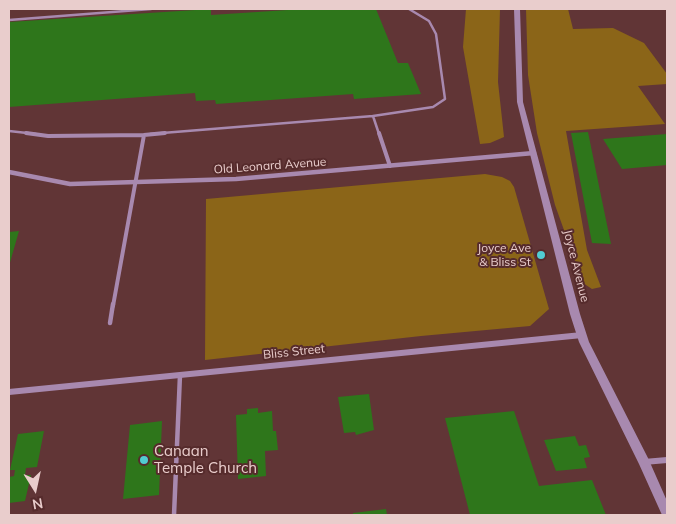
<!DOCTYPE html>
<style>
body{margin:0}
#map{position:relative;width:676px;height:524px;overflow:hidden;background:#613536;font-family:Mulish,sans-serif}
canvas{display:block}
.frame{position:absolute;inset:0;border:10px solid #e9cdcc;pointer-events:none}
.north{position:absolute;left:10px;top:464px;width:50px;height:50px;-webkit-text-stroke:4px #562b2c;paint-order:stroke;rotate:170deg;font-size:14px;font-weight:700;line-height:20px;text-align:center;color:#e9cdcc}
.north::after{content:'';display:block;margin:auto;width:18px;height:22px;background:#e9cdcc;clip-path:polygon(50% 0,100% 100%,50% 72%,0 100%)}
</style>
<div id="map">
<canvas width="676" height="524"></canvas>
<div class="frame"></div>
<div class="north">N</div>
</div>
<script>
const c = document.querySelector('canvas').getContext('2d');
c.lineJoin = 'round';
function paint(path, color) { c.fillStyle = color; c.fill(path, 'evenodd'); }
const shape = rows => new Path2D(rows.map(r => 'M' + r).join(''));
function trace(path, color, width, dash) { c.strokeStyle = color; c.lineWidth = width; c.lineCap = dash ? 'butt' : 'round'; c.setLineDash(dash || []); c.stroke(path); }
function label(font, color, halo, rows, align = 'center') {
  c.font = font + ' Mulish,sans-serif'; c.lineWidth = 4; c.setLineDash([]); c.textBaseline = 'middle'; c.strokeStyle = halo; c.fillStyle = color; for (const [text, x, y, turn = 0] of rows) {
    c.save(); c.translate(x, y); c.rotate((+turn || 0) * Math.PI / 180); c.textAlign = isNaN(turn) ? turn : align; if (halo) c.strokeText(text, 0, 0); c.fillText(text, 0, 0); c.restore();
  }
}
paint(shape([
 [466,9,500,9,498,82,504,137,490,143,480,144,463,47],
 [526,9,568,9,573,29,613,28,644,43,667,74,667,84,638,86,665,124,566,131,587,250,601,287,592,289,583,283,555,205,537,133,528,75],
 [485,174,502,177,510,181,514,187,549,309,530,326,421,336,205,360,206,199]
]), '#8b6518');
paint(shape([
 [211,9,211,15,303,9,376,9,398,63,408,63,421,94,354,99,353,94,216,104,215,100,196,101,195,93,9,107,9,22],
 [588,132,599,186,611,244,592,243,571,133],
 [667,134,667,165,622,169,603,139],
 [19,231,9,266,9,232],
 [369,394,374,430,356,435,355,432,344,433,338,397],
 [258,408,258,413,272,411,273,431,276,431,278,450,265,451,266,476,238,479,236,415,247,414,247,409],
 [514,411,539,486,592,480,606,515,470,515,445,418],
 [162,421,159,495,123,499,130,425],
 [44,431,37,467,26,468,25,475,31,475,25,501,9,503,9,477,14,476,15,470,10,470,18,434],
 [575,436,579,446,586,445,590,457,584,458,587,468,556,471,544,440],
 [386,509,387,515,353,515,353,513]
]), '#2e761b');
trace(shape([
 [9,20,151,9],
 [9,131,36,134],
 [150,134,373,116],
 [379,134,373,116,433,107,445,99,436,34,429,21,409,9]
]), '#a889af', 2.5);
trace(shape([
 [26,133,48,136,144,135],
 [379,133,390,166],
 [113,306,144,135,165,133]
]), '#a889af', 4);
trace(shape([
 [110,323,113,304],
 [174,515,180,375]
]), '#a889af', 4.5);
trace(shape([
 [9,172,70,184,236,179,534,153]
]), '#a889af', 4.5);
trace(shape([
 [9,392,582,335],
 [644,462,667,460]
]), '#a889af', 6);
paint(shape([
 [514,9,520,9,523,102,580,314,589,342,648,458,667,501,667,515,662,515,639,464,579,342,570,314,517,102,514,9]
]), '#a889af');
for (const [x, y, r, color] of [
 [541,255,5,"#51ccd3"],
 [144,460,5,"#51ccd3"]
]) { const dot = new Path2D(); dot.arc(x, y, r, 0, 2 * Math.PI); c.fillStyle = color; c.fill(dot); trace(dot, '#562b2c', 2); }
label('12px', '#e9cdcc', '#562b2c', [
 ["Old Leonard Avenue",270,166,-4],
 ["Joyce Avenue",576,266,76],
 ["Bliss Street",294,352,-6]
]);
label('12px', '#e9cdcc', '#562b2c', [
 ["Joyce Ave",531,248],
 ["& Bliss St",531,262]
], 'right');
label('15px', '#e9cdcc', '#562b2c', [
 ["Canaan",154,451],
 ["Temple Church",154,468]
], 'left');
</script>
